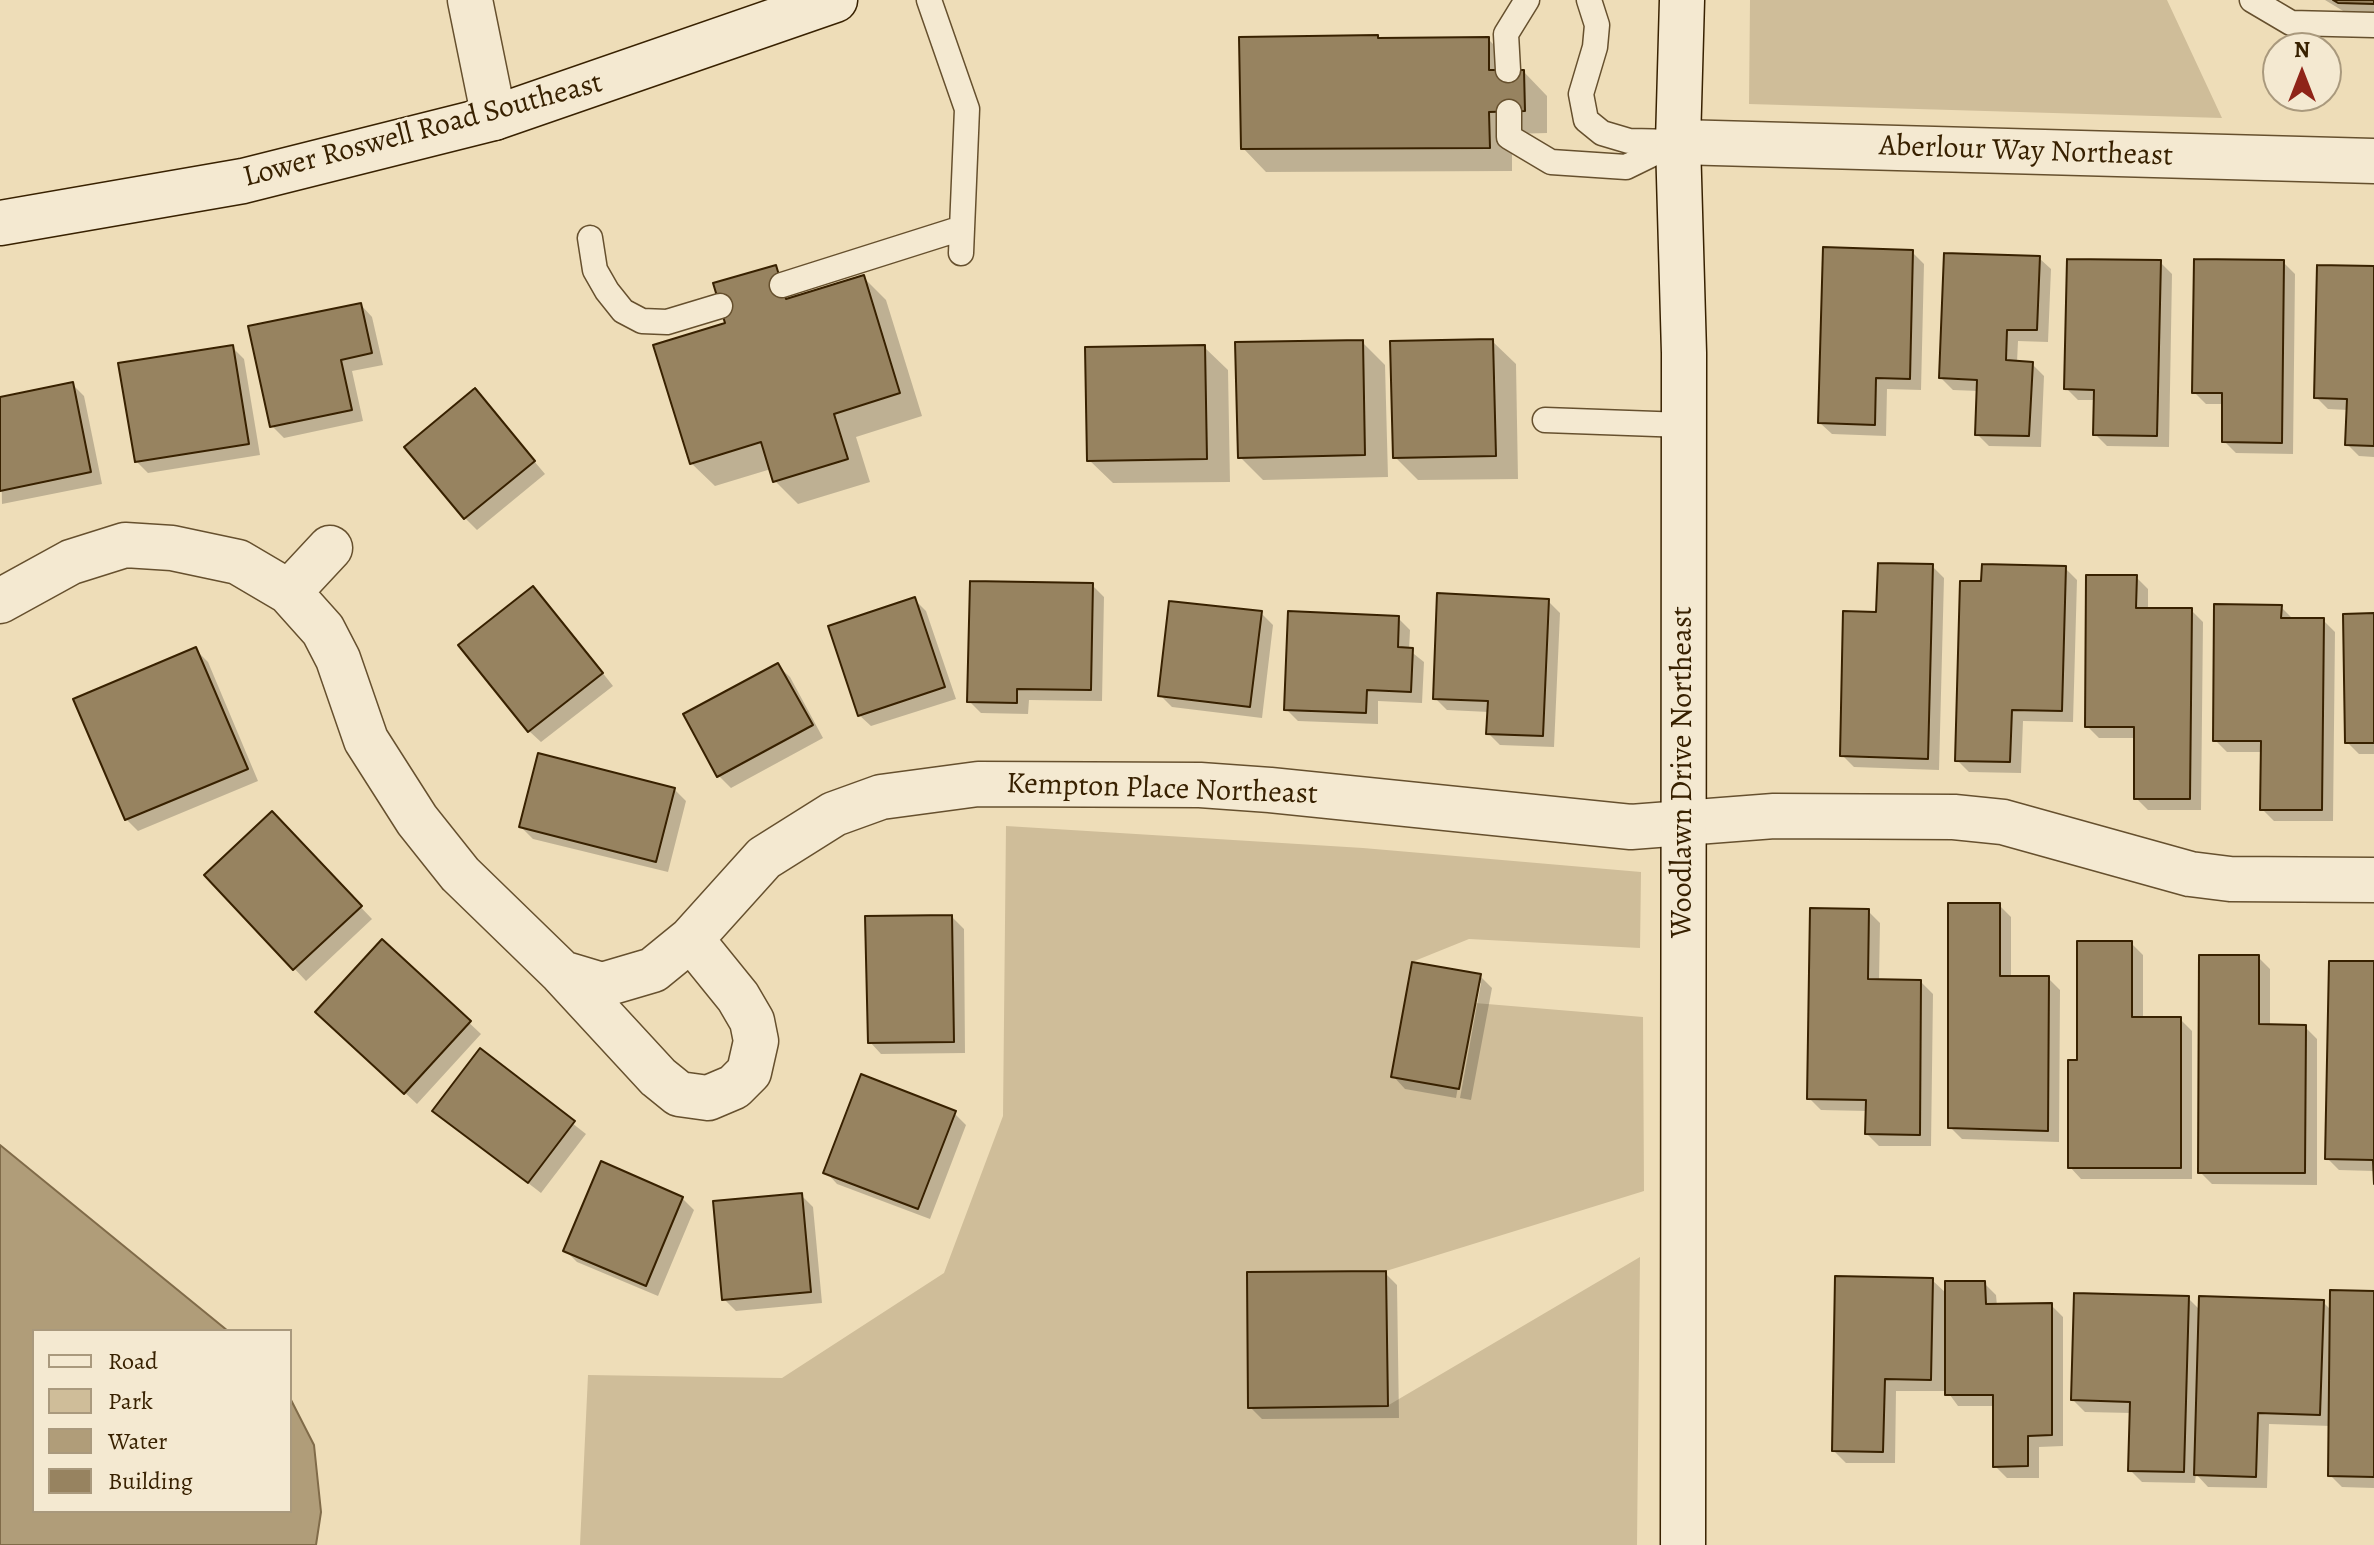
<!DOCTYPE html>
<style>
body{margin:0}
#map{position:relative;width:2374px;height:1545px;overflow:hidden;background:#eeddb8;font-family:Alegreya,serif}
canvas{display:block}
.legend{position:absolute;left:32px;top:1329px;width:260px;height:184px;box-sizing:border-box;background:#f4e9d1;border:2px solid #a9997d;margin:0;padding:10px 14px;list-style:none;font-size:24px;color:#382100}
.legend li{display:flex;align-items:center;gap:16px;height:40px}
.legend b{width:40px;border:2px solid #a9997d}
.north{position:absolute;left:2262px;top:32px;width:80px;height:80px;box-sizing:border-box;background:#f4e9d1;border:2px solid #a9997d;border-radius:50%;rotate:0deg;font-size:22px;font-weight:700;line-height:32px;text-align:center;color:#382100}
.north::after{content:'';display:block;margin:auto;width:28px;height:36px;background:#8f2418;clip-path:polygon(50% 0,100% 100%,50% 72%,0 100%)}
</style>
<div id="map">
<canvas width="2374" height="1545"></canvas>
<ul class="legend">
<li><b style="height:10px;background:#f4e9d1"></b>Road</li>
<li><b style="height:22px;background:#cfbd99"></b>Park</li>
<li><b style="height:22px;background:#b09d79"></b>Water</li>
<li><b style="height:22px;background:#978360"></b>Building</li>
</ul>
<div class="north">N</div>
</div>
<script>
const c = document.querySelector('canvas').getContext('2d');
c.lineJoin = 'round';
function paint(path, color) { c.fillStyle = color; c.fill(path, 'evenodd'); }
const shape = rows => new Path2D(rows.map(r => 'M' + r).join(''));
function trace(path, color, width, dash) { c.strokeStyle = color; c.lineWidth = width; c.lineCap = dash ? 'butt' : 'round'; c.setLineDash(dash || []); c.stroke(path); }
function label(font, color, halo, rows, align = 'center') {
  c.font = font + ' Alegreya,serif'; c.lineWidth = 6; c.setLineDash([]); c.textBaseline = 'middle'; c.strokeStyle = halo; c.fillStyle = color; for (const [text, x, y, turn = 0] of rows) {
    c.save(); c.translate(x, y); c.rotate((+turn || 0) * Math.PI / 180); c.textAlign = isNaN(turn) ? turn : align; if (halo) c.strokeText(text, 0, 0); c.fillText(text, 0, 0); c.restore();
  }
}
paint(shape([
 [1750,0,2167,0,2222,118,1749,104],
 [1006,826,1363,848,1641,872,1640,948,1469,939,1412,962,1391,1077,1459,1089,1475,1003,1643,1017,1644,1191,1386,1271,1247,1273,1248,1408,1387,1406,1640,1257,1637,1545,580,1545,588,1375,782,1378,944,1273,1003,1116]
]), '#cfbd99');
const water = shape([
 [0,1145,228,1331,34,1331,34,1511,290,1511,290,1398,314,1445,321,1512,316,1545,0,1545,0,1145]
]);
paint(water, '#b09d79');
trace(water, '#806b49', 2);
paint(shape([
 [2325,0,2374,0,2374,20,2358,20],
 [1488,39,1511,62,1511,72,1524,72,1547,96,1547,133,1512,134,1512,171,1266,172,1243,148],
 [1912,252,1924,264,1921,390,1887,389,1886,436,1832,434,1820,423],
 [2039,258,2051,269,2048,342,2018,341,2017,363,2032,364,2044,376,2041,447,1989,446,1977,434,1979,391,1953,390,1941,378],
 [2160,262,2172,274,2169,447,2107,446,2095,434,2096,400,2078,400,2066,388],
 [2283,262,2295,274,2293,454,2236,453,2224,441,2224,404,2206,404,2194,392],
 [775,267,800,297,863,277,886,300,922,416,856,437,870,482,798,504,775,481,771,469,715,486,691,463,728,324],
 [2374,268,2374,457,2359,456,2347,444,2348,410,2328,409,2316,397],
 [361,305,372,317,383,365,352,371,363,421,284,438,272,426],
 [1492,341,1516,364,1518,479,1418,480,1395,457],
 [1362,342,1385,365,1388,477,1263,480,1240,457],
 [232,347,244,359,260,455,148,473,136,461],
 [1204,347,1228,370,1230,482,1113,483,1089,460],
 [72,384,84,396,102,484,2,504,0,399],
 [475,391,545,474,477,530,465,518],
 [1932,566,1944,578,1939,770,1854,767,1842,755,1878,614],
 [2065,568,2077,580,2073,722,2023,721,2021,773,1969,772,1957,760,1983,584],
 [2136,577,2148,589,2148,610,2191,610,2203,622,2201,810,2148,810,2136,798,2136,738,2099,738,2087,726],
 [1092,585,1104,597,1102,701,1029,700,1028,714,981,713,969,701],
 [914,599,926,611,956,699,871,726,859,715],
 [545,600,613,686,541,742,529,731],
 [1548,601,1560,613,1554,747,1500,745,1488,733,1489,712,1447,710,1435,698],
 [2281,607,2293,619,2323,620,2335,632,2333,821,2274,821,2262,809,2263,752,2227,752,2215,740],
 [1261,613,1273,625,1262,718,1172,707,1160,695],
 [2374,615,2374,754,2359,754,2347,742],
 [1398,618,1410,630,1409,650,1424,662,1422,703,1378,701,1378,724,1298,721,1286,709],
 [196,650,208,662,258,781,138,831,126,819],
 [778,666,790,677,823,738,731,788,719,776],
 [674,789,686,801,668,872,533,839,521,827],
 [272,814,372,919,306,981,207,875],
 [1999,905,2011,917,2011,978,2048,978,2060,990,2059,1142,1962,1139,1950,1127],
 [1868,911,1880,923,1879,981,1921,982,1933,994,1931,1146,1879,1146,1867,1134,1868,1111,1821,1110,1809,1098],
 [952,917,964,929,965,1053,881,1054,870,1042],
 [383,942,481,1034,417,1104,330,1023],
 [2131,943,2143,955,2143,1019,2180,1019,2192,1031,2192,1179,2081,1179,2070,1167,2079,1062],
 [2258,957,2270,969,2270,1026,2305,1027,2317,1039,2317,1185,2212,1184,2200,1172],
 [2374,963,2374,1171,2339,1170,2327,1158],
 [1480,976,1492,988,1471,1100,1460,1098,1481,983,1477,983,1456,1098,1405,1089,1394,1077],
 [480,1051,586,1134,541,1193,435,1111],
 [954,1113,966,1125,930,1219,837,1184,826,1172],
 [801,1195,813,1207,822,1303,736,1311,724,1299],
 [682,1198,694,1210,658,1296,577,1262,565,1250],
 [1385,1273,1397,1285,1399,1418,1262,1419,1250,1407],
 [1932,1280,1947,1294,1984,1283,1996,1295,1997,1306,2051,1305,2063,1317,2063,1446,2039,1447,2039,1478,2007,1478,1995,1466,1995,1406,1958,1406,1947,1391,1896,1391,1895,1463,1846,1463,1834,1451],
 [2374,1293,2374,1488,2342,1487,2330,1475,2331,1426,2269,1424,2267,1488,2208,1487,2196,1474,2195,1483,2142,1482,2130,1470,2132,1413,2085,1412,2073,1400,2188,1298,2201,1311,2323,1302,2332,1311]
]), '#0003');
const building = shape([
 [2333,0,2374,0,2374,4,2338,3,2333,0],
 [1378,35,1378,38,1489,37,1489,70,1524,70,1525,111,1489,112,1490,148,1241,149,1239,37,1378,35],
 [1823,247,1913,250,1910,379,1876,378,1875,425,1818,423,1823,247],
 [1944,253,2040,256,2037,330,2007,330,2006,360,2033,362,2029,436,1975,435,1977,380,1939,378,1944,253],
 [2067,259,2161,260,2157,436,2093,435,2094,390,2064,389,2067,259],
 [2194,259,2284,260,2282,443,2222,442,2222,393,2192,393,2194,259],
 [776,265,786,299,864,275,900,393,834,414,848,459,773,482,761,442,690,464,653,345,725,323,713,283,776,265],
 [2317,265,2374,266,2374,446,2345,445,2347,399,2314,398,2317,265],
 [361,303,372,353,341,360,352,410,270,427,248,326,361,303],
 [1493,339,1496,456,1393,458,1390,341,1493,339],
 [1363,340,1365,455,1238,458,1235,342,1363,340],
 [233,345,249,444,135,462,118,363,233,345],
 [1205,345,1207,459,1087,461,1085,347,1205,345],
 [73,382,91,472,0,491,0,397,73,382],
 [475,388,535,461,464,519,404,447,475,388],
 [1878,563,1933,564,1928,759,1840,756,1843,611,1876,612,1878,563],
 [1982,564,2066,566,2062,711,2012,710,2010,762,1955,761,1960,581,1981,581,1982,564],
 [2086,575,2137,575,2136,608,2192,608,2190,799,2134,799,2134,727,2085,727,2086,575],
 [970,581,1093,583,1091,690,1017,689,1017,703,967,702,970,581],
 [533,586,603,673,528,732,458,645,533,586],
 [1437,593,1549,599,1543,736,1486,734,1488,701,1433,699,1437,593],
 [915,597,945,687,858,716,828,626,915,597],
 [1169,601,1262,611,1250,707,1158,696,1169,601],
 [2214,604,2282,605,2281,618,2324,618,2322,810,2260,810,2261,741,2213,741,2214,604],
 [1288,611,1399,616,1398,647,1413,648,1411,692,1367,690,1366,713,1284,710,1288,611],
 [2374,613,2374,743,2345,743,2343,614,2374,613],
 [196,647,248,769,125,820,73,699,196,647],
 [778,663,813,725,717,777,683,714,778,663],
 [538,753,675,788,656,862,519,827,538,753],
 [272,811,362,906,293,970,204,875,272,811],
 [1948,903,2000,903,2000,976,2049,976,2048,1131,1948,1128,1948,903],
 [1810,908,1869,909,1868,979,1921,980,1920,1135,1865,1134,1866,1100,1807,1099,1810,908],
 [952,915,954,1042,868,1043,865,916,952,915],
 [382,939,471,1021,404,1094,315,1012,382,939],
 [2077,941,2132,941,2132,1017,2181,1017,2181,1168,2068,1168,2068,1060,2077,1060,2077,941],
 [2199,955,2259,955,2259,1024,2306,1025,2305,1173,2198,1173,2199,955],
 [2329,961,2374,961,2374,1184,2373,1160,2325,1159,2329,961],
 [1412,962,1481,974,1459,1089,1391,1077,1412,962],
 [480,1048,575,1121,528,1183,432,1111,480,1048],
 [861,1074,956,1111,918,1209,823,1173,861,1074],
 [601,1161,683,1197,646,1286,563,1251,601,1161],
 [802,1193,811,1292,722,1300,713,1201,802,1193],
 [1386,1271,1388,1406,1248,1408,1247,1272,1386,1271],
 [1835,1276,1933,1278,1931,1380,1885,1379,1883,1452,1832,1451,1835,1276],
 [1945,1281,1985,1281,1986,1304,2052,1303,2052,1435,2028,1436,2028,1466,1993,1467,1993,1395,1945,1395,1945,1281],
 [2330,1290,2374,1291,2374,1477,2328,1476,2330,1290],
 [2074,1293,2189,1296,2184,1472,2128,1471,2130,1402,2071,1400,2074,1293],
 [2199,1296,2324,1300,2320,1415,2258,1413,2256,1477,2194,1475,2199,1296]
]);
paint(building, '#978360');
trace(building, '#382100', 2);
const lane = shape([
 [929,0,967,109,961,253],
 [1589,0,1597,25,1595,47,1581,94,1586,120,1602,133,1629,141,1678,142],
 [2252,0,2291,23,2374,25],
 [1508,70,1506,34,1527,0],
 [1509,112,1509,137,1551,162,1626,167,1673,144],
 [590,238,595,270,607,291,623,311,642,321,667,322,720,306],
 [782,285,962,228],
 [1545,420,1684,425]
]);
const street = shape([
 [470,0,494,118],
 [1678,142,2374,161],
 [289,592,330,548],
 [0,601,71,562,125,545,172,548,238,562,289,592,323,630,338,659,366,740,417,820,460,874,562,973,602,985,653,970,691,939,764,858,834,814,881,797,978,784,1200,785,1270,790,1631,827,1774,816,1954,817,2003,822,2190,874,2230,879,2374,880],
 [562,973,658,1077,679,1094,708,1098,734,1087,749,1072,756,1041,752,1021,738,997,691,939]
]);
const secondary = shape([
 [1682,0,1678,142,1684,353,1683,1545],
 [0,223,243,181,494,118,835,0]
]);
trace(lane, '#66502e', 27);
trace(street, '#66502e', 47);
trace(secondary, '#382100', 47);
trace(lane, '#f4e9d1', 24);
trace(street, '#f4e9d1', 44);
trace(secondary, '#f4e9d1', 44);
label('30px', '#382100', '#f4e9d1', [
 ["Lower Roswell Road Southeast",423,131,-15],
 ["Aberlour Way Northeast",2026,152,2],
 ["Woodlawn Drive Northeast",1684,772,-90],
 ["Kempton Place Northeast",1162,790,2]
]);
</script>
